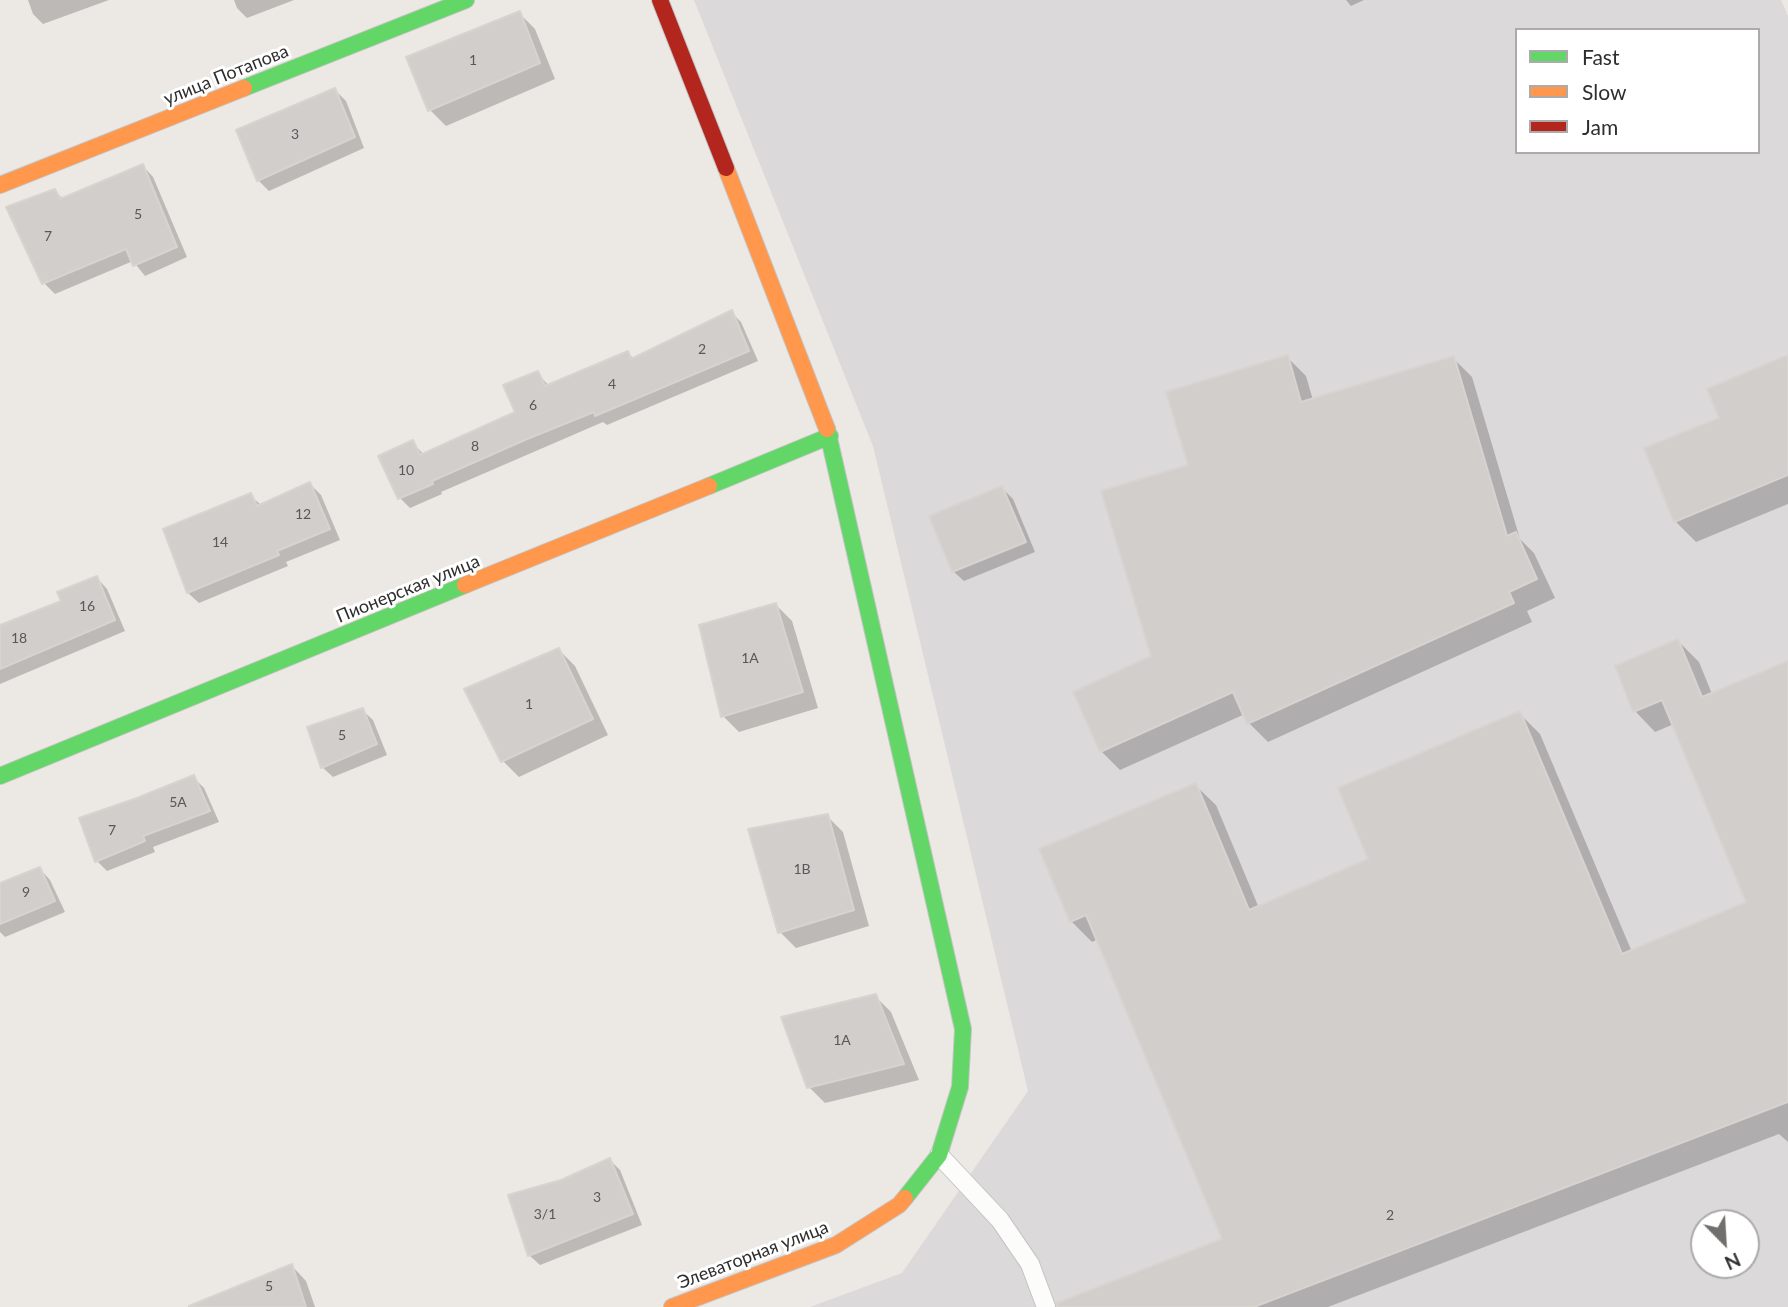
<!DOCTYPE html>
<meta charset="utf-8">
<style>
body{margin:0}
#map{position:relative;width:1788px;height:1307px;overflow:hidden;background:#ece8e4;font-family:Lato,sans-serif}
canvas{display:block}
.legend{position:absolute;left:1515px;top:28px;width:245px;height:126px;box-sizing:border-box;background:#fff;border:2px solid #ababab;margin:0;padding:9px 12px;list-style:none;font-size:21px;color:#2e2e2e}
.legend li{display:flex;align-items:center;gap:14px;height:35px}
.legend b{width:35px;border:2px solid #ababab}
.north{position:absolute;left:1690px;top:1209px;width:70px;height:70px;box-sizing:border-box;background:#fff;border:2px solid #ababab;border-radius:50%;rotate:156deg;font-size:19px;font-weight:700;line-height:28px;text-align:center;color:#2e2e2e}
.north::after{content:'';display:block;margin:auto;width:24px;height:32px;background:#706f6e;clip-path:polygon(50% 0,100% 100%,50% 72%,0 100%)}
</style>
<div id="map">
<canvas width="1788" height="1307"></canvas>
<ul class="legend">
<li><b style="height:9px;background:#63d668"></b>Fast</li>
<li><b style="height:9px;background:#ff974d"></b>Slow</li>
<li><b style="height:9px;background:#b3261e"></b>Jam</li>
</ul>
<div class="north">N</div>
</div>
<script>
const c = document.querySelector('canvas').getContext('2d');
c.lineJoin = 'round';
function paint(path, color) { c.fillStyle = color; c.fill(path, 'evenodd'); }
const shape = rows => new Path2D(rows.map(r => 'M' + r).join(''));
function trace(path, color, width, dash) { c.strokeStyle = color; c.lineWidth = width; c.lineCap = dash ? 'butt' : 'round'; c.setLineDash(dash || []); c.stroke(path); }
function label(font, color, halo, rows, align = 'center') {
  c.font = font + ' Lato,sans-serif'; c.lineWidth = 6; c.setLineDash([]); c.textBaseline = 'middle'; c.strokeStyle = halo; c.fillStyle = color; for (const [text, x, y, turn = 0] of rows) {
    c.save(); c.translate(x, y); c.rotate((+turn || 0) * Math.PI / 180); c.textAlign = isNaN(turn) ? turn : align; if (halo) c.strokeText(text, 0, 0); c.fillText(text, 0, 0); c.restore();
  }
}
paint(shape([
 [694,0,1781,0,1788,16,1788,1307,810,1307,902,1273,1028,1091,873,446],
 [1517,30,1758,30,1758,152,1517,152],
 [1704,1223,1746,1223,1746,1265,1704,1265]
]), '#dcd9db');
paint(shape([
 [28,0,109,0,43,24,33,14],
 [234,0,294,0,247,18,237,8],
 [1346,0,1364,0,1351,6],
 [519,13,535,29,555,79,446,126,430,110],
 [335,90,346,101,364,148,269,191,258,180],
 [143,166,153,177,187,257,145,276,133,261,55,294,44,283,55,191,63,199],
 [731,312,741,322,758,361,607,425,603,422,441,492,442,494,410,508,400,498,412,442,424,455,517,413,537,373,549,386,628,353,634,359],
 [1287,357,1306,376,1313,400,1453,358,1472,377,1520,539,1534,553,1555,598,1527,611,1532,622,1268,742,1249,723,1245,714,1120,770,1101,751,1153,657,1190,466],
 [1788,357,1788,504,1696,542,1675,521],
 [310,484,321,495,340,540,286,562,288,566,199,603,188,593,166,530,250,495,262,506],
 [1002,488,1013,499,1035,552,964,581,953,571],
 [97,578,107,589,125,631,0,684,0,627,64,602],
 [776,605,792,621,818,708,739,732,723,716],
 [1678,641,1699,662,1712,694,1788,663,1788,1142,1779,1134,1328,1307,1080,1307,1225,1240,1098,939,1092,942,1071,921,1195,785,1216,805,1259,908,1371,860,1519,713,1540,734,1632,952,1748,903,1674,724,1655,732,1635,711],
 [559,650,575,666,608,735,519,777,503,761,467,690],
 [362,710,373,720,387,755,333,777,322,767],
 [193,777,204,788,219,822,153,847,155,852,107,871,97,861],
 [827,816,843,832,869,926,796,948,780,932],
 [40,869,50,880,65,912,5,937,0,932,0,885],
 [875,996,891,1012,919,1080,825,1103,809,1087],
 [610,1160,620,1170,642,1225,540,1265,529,1255,561,1181],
 [292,1266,306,1281,315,1307,190,1307]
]), '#0003');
const building = shape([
 [520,11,540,63,428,111,406,57,520,11],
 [335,88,355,137,257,181,236,130,335,88],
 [143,164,177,247,133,266,126,249,42,284,6,207,55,189,60,199,143,164],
 [732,310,749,351,595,416,594,412,527,439,432,481,433,484,398,499,378,456,413,440,420,455,515,412,503,385,538,371,545,386,628,351,631,359,732,310],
 [1288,355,1301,402,1454,356,1507,536,1516,532,1537,579,1509,592,1514,603,1247,724,1233,692,1100,752,1073,692,1151,656,1101,491,1188,465,1166,392,1288,355],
 [1788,355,1788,475,1674,522,1644,448,1719,418,1707,389,1788,355],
 [310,482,330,529,277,551,279,555,187,593,163,529,251,493,257,506,310,482],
 [1002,486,1026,542,952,572,929,516,1002,486],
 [97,576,115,620,0,669,0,625,61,601,57,592,97,576],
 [776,603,803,692,721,717,699,625,776,603],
 [1678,639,1702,697,1788,661,1788,1102,1254,1307,1057,1307,1057,1303,1222,1239,1086,915,1070,922,1039,849,1196,783,1249,910,1368,859,1338,788,1520,711,1622,954,1746,902,1662,700,1633,712,1615,666,1678,639],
 [559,648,593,719,501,762,464,689,559,648],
 [363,708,377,744,321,768,307,727,363,708],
 [194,775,210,811,143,836,145,841,95,862,79,818,137,798,194,775],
 [828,814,854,910,778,933,748,829,828,814],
 [40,867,55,901,0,924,0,883,40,867],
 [876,994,904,1064,807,1088,781,1017,876,994],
 [610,1158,633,1214,528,1256,508,1195,561,1180,610,1158],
 [292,1264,306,1307,189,1307,189,1306,292,1264]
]);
paint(building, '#d1cecb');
trace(building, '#d7d4d0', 2);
const lane = shape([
 [939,1155,1000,1220,1030,1264,1046,1307]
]);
const fast = shape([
 [244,88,466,0],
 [827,429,963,1029,960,1087,939,1155,905,1198],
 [709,486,830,436],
 [0,776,465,585]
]);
const slow = shape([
 [726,168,827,429],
 [0,185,244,88],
 [465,585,709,486],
 [672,1307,836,1245,899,1205,905,1198]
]);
const jam = shape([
 [660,0,726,168]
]);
trace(lane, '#c5c4c5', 20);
trace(fast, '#c5c4c5', 18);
trace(slow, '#c5c4c5', 18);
trace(jam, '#c5c4c5', 18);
trace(lane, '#fcfcfb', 18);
trace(fast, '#63d668', 16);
trace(slow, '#ff974d', 16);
trace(jam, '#b3261e', 16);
label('14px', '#585857', null, [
 ["1",473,60],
 ["3",295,134],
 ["5",138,214],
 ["7",48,236],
 ["2",702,349],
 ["4",612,384],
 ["6",533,405],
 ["8",475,446],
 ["10",406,470],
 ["12",303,514],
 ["14",220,542],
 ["16",87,606],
 ["18",19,638],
 ["1А",750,658],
 ["1",529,704],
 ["5",342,735],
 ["5А",178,802],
 ["7",112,830],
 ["1В",802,869],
 ["9",26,892],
 ["1А",842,1040],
 ["3",597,1197],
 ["3/1",545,1214],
 ["2",1390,1215],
 ["5",269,1286]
]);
label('18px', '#2e2e2e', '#fff', [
 ["улица Потапова",226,75,-22],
 ["Пионерская улица",408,589,-22],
 ["Элеваторная улица",753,1255,-21]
]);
</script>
